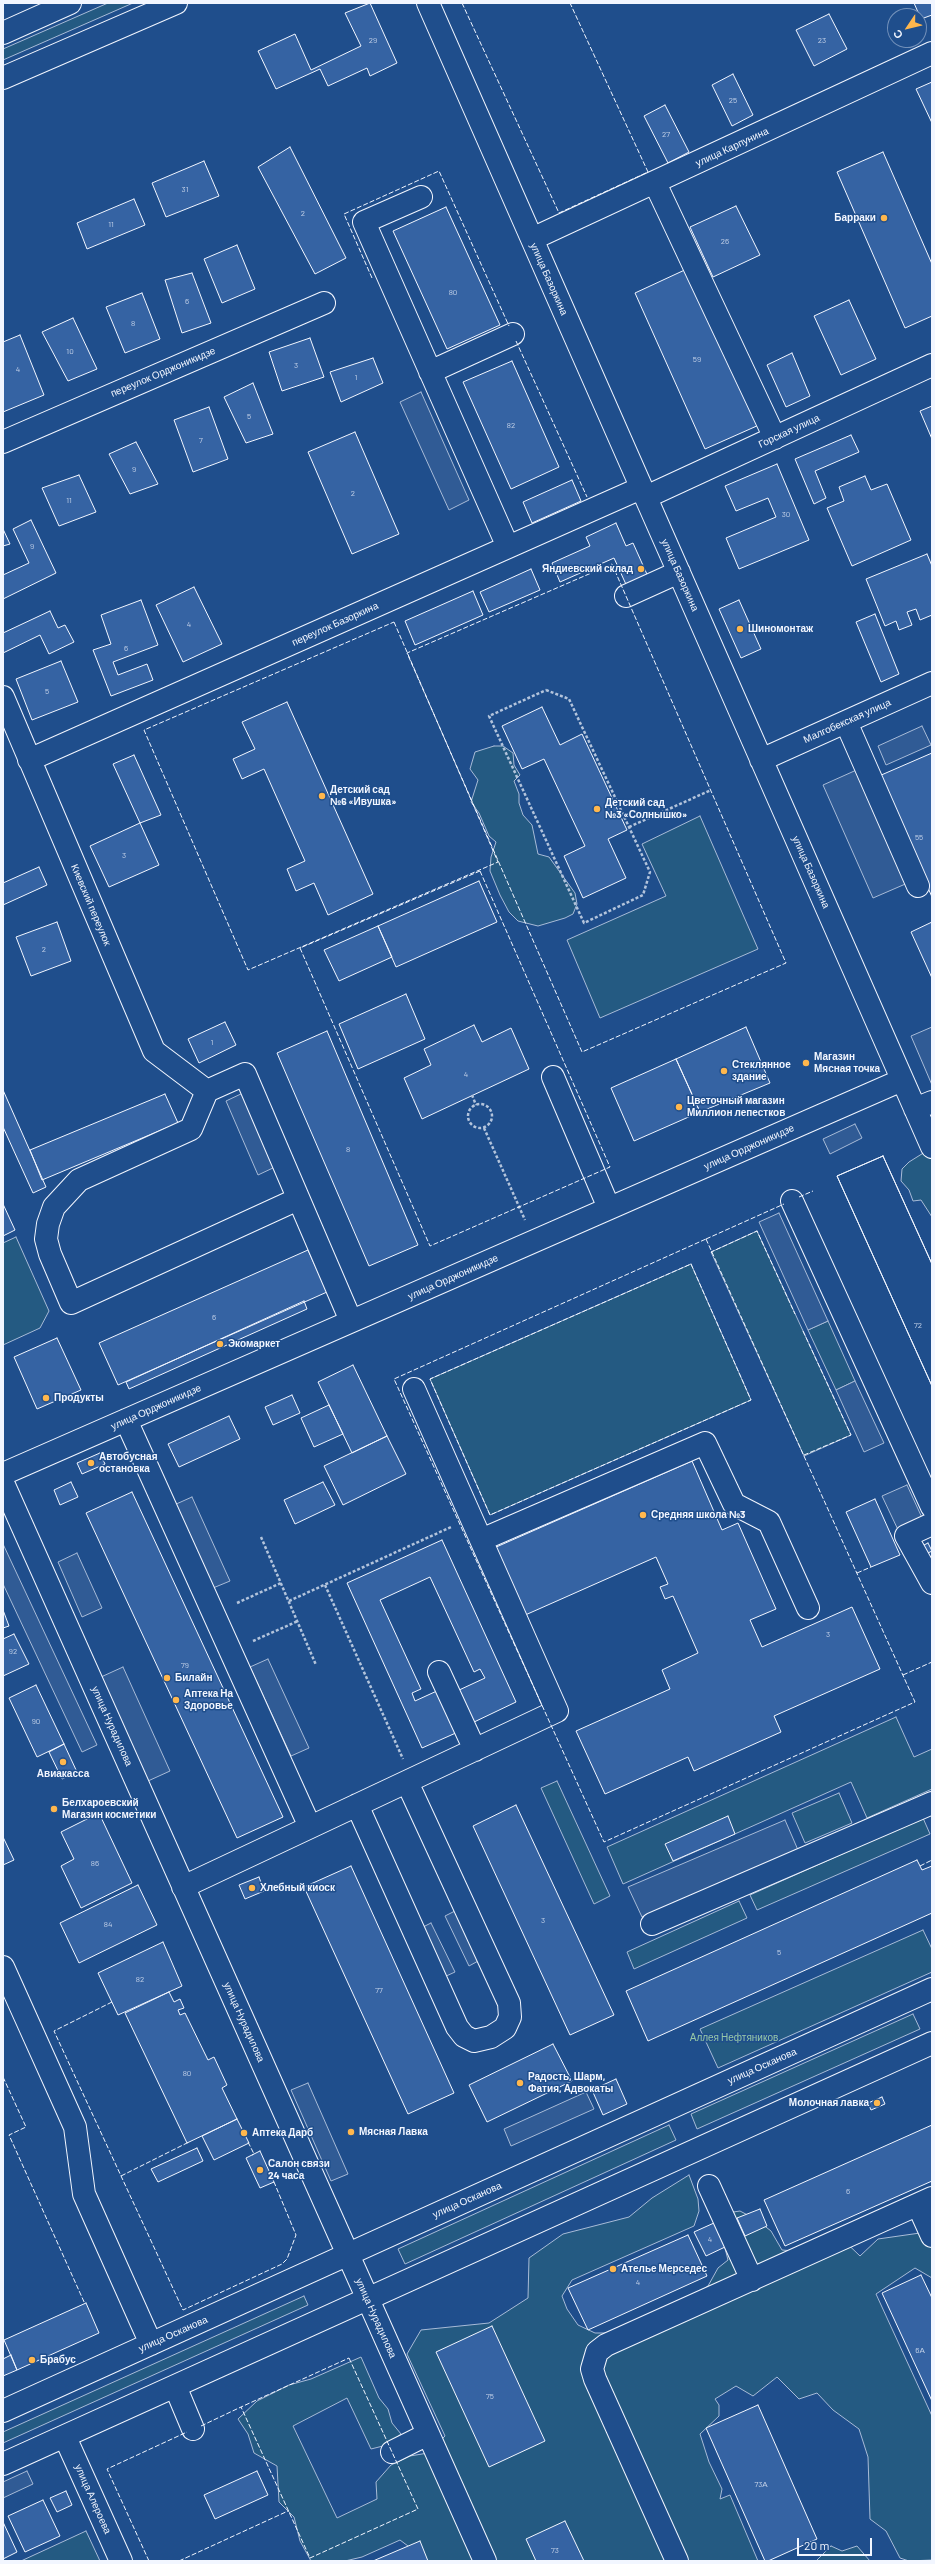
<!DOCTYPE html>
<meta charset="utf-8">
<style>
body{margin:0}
#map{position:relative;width:935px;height:2564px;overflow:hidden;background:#1f4e8c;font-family:Barlow,sans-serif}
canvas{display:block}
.frame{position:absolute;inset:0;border:4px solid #f2f6ff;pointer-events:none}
.north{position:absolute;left:887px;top:8px;width:40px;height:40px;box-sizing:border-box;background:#1f4e8c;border:1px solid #7391ba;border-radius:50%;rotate:235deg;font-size:11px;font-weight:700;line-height:16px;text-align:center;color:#f2f6ff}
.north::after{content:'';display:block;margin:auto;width:14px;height:18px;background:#ffb74d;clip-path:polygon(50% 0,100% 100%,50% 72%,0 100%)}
.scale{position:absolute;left:797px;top:2538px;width:75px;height:18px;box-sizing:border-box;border:2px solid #f2f6ff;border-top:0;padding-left:5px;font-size:12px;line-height:14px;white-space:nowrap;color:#f2f6ff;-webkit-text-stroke:3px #1f4e8c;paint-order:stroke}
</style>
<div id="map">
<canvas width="935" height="2564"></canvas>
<div class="frame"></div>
<div class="north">С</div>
<div class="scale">20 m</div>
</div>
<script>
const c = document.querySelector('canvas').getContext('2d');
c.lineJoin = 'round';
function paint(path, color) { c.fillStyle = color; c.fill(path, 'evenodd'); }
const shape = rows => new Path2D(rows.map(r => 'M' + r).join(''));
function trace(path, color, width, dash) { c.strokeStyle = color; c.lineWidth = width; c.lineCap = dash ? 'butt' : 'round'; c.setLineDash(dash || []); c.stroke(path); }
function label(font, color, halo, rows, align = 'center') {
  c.font = font + ' Barlow,sans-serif'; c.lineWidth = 3; c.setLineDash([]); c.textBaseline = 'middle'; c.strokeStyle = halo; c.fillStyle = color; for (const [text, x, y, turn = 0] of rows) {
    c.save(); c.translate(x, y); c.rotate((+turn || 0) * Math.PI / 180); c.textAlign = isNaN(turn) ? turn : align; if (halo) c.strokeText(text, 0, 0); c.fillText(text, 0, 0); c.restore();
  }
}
const green = shape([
 [108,3,133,3,3,60,3,49,108,3],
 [494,746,503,746,513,753,514,765,520,775,514,781,519,794,519,803,523,815,532,825,538,854,549,857,575,893,577,904,573,914,565,918,538,926,518,921,509,912,500,895,490,871,491,857,496,842,489,836,479,813,471,802,478,780,470,769,475,752,494,746],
 [700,816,758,949,600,1018,567,940,666,896,642,844,700,816],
 [925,1152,932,1154,932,1217,921,1200,913,1201,909,1190,901,1181,902,1169,909,1162,925,1152],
 [757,1231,851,1435,804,1456,711,1252,757,1231],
 [16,1237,49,1311,40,1328,3,1345,3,1243,16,1237],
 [691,1264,751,1400,490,1515,430,1379,691,1264],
 [828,1321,855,1381,836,1390,808,1330,828,1321],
 [896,1717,914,1757,932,1749,932,1789,867,1818,851,1782,623,1884,607,1847,896,1717],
 [557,1781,610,1896,594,1904,541,1788,557,1781],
 [839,1793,852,1823,805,1843,792,1813,839,1793],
 [923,1818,930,1834,757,1910,750,1895,923,1818],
 [739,1901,747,1918,634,1969,627,1952,739,1901],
 [923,1930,932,1949,932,1972,718,2068,700,2029,923,1930],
 [913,2014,920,2029,697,2129,691,2114,913,2014],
 [669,2125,676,2140,405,2264,398,2249,669,2125],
 [689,2175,698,2199,699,2211,694,2226,572,2280,562,2296,567,2309,578,2325,595,2333,616,2333,685,2302,708,2286,718,2268,728,2260,718,2221,727,2213,740,2211,757,2220,771,2231,782,2250,795,2251,834,2231,860,2256,878,2239,920,2233,932,2234,932,2278,915,2268,876,2294,932,2416,932,2560,909,2561,900,2558,886,2531,870,2519,868,2457,859,2429,833,2410,817,2393,799,2399,777,2377,753,2396,736,2386,715,2399,719,2405,719,2416,700,2434,709,2462,722,2489,720,2499,730,2495,758,2561,428,2561,400,2540,362,2557,345,2561,311,2561,300,2541,294,2517,279,2502,277,2466,254,2453,248,2434,238,2419,257,2401,289,2385,311,2379,361,2357,379,2398,388,2409,392,2423,401,2434,387,2445,371,2449,347,2398,293,2426,337,2518,377,2499,376,2482,391,2465,410,2456,428,2453,445,2436,407,2354,421,2330,489,2323,528,2298,529,2258,563,2234,629,2217,652,2198,689,2175],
 [304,2296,308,2305,3,2443,3,2432,304,2296],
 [86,2531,100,2561,21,2561,86,2531],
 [831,2546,842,2551,857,2546,870,2561,816,2561,831,2546]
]);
paint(green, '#245a82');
trace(green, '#a8bbd7', 1);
const parking = shape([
 [421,392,469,500,449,510,400,402,421,392],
 [922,726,931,745,886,765,878,746,922,726],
 [861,768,910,882,873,898,823,785,861,768],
 [932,1027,932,1085,911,1036,932,1027],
 [243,1093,275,1167,258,1175,226,1101,243,1093],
 [855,1124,862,1138,830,1154,823,1139,855,1124],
 [779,1213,828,1321,808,1330,759,1222,779,1213],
 [855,1381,884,1443,864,1452,836,1390,855,1381],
 [907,1485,924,1522,900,1534,882,1496,907,1485],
 [192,1497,230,1581,213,1588,174,1505,192,1497],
 [3,1544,97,1745,82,1752,3,1584,3,1544],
 [77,1553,102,1608,82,1617,58,1562,77,1553],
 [268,1659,309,1748,291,1756,250,1667,268,1659],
 [123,1667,170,1771,148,1781,101,1677,123,1667],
 [785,1820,798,1850,642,1917,628,1887,785,1820],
 [457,1910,480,1960,469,1966,445,1916,457,1910],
 [431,1923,455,1972,444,1977,421,1928,431,1923],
 [308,2083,348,2174,331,2181,291,2090,308,2083],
 [586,2092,594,2109,511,2146,504,2129,586,2092],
 [27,2471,33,2484,3,2498,3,2482,27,2471]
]);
paint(parking, '#305b95');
trace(parking, '#a8bbd7', 1);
const building = shape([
 [370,3,397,63,370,76,367,68,328,86,320,69,276,89,258,51,295,34,311,70,361,46,345,13,370,3],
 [914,3,932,3,932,15,921,19,914,3],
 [829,14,847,49,814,66,796,30,829,14],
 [733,74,753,115,732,126,712,85,733,74],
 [932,82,932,123,916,89,932,82],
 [665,105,689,152,668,163,644,116,665,105],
 [290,147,346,258,315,274,258,167,290,147],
 [883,152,932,264,932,316,905,328,837,172,883,152],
 [204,161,219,196,166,217,152,183,204,161],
 [134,199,145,225,87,249,77,223,134,199],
 [736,206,760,255,713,277,690,227,736,206],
 [446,207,500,325,447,349,393,231,446,207],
 [237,245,255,289,222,303,204,259,237,245],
 [689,268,759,425,705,449,635,293,689,268],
 [192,273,211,323,182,333,165,280,192,273],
 [142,293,160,339,125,353,106,307,142,293],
 [849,300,876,359,841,375,814,316,849,300],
 [73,318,97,369,68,381,42,332,73,318],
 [20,335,44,395,3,412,3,342,20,335],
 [310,338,324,377,282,391,269,352,310,338],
 [792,353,810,396,786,407,767,365,792,353],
 [373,358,383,383,341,402,330,372,373,358],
 [512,361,559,467,511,489,463,382,512,361],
 [253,383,273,434,246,443,224,397,253,383],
 [932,406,932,439,920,411,932,406],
 [209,407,228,459,193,472,174,420,209,407],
 [355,432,399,534,352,554,308,452,355,432],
 [851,435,859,452,815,471,826,498,814,504,795,459,851,435],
 [136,442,158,484,130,494,109,454,136,442],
 [777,464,809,540,739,569,726,538,776,517,768,498,736,511,725,486,777,464],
 [79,475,96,512,59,526,42,488,79,475],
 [865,476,871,490,887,484,911,540,852,566,827,508,844,501,839,487,865,476],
 [572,480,581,501,532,523,523,502,572,480],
 [31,520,56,573,3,599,3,575,29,563,13,529,31,520],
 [616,523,626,546,633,543,650,581,629,591,614,558,560,582,552,563,590,546,586,537,616,523],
 [3,529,10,544,3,546,3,529],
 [927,554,932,566,932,615,920,620,916,609,907,612,912,625,899,630,896,621,885,626,866,579,927,554],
 [531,569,540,590,489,612,480,592,531,569],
 [194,587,222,644,183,662,156,605,194,587],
 [473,591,483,615,415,645,405,621,473,591],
 [141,600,158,645,113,662,118,675,147,664,153,680,111,696,93,650,111,644,101,615,141,600],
 [739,600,761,649,741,658,719,609,739,600],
 [50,611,58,628,65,625,74,642,49,654,40,635,3,653,3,633,50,611],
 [875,614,899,674,881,682,856,622,875,614],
 [61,661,78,702,32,720,16,679,61,661],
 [287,702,373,894,328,915,314,883,296,891,287,869,305,861,264,769,242,779,233,759,255,749,242,722,287,702],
 [542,707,560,745,582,734,627,830,608,839,626,878,583,898,564,856,585,846,544,759,522,769,502,726,542,707],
 [932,753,932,897,879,776,932,753],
 [134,755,161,815,140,823,113,764,134,755],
 [140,823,159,865,109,887,90,846,140,823],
 [39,867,47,885,3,905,3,883,39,867],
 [479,881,497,922,396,967,378,926,479,881],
 [57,922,71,961,31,976,16,937,57,922],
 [932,922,932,978,911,932,932,922],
 [378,926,392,957,339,981,324,950,378,926],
 [406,994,425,1039,358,1069,339,1024,406,994],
 [225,1022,236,1045,199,1063,188,1039,225,1022],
 [474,1025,482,1042,511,1028,529,1069,422,1119,404,1078,431,1065,424,1049,474,1025],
 [746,1027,770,1083,700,1112,676,1059,746,1027],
 [327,1031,418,1245,369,1266,277,1053,327,1031],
 [676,1059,700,1112,634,1141,611,1088,676,1059],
 [3,1090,46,1187,33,1193,3,1127,3,1090],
 [165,1094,178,1123,42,1180,30,1150,165,1094],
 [883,1156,932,1264,932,1386,837,1176,883,1156],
 [883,1156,932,1264,932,1386,837,1176,883,1156],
 [3,1204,15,1230,3,1236,3,1204],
 [308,1250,327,1292,118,1385,99,1343,308,1250],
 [304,1301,307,1309,129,1389,126,1382,304,1301],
 [57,1338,81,1390,37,1409,14,1357,57,1338],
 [353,1365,387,1436,352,1453,318,1382,353,1365],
 [292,1395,300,1413,273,1425,265,1407,292,1395],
 [329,1405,343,1434,314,1447,301,1418,329,1405],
 [229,1416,240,1439,179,1467,168,1444,229,1416],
 [387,1436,406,1474,343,1505,324,1466,387,1436],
 [100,1453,105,1464,82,1474,77,1463,100,1453],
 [692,1461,722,1530,738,1523,776,1609,750,1620,762,1647,852,1607,880,1669,774,1716,781,1732,694,1771,688,1757,605,1794,576,1731,670,1689,662,1670,698,1653,673,1596,665,1599,660,1587,668,1584,656,1557,523,1616,494,1548,692,1461],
 [71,1482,78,1497,60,1505,54,1490,71,1482],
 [323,1482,335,1505,295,1524,284,1500,323,1482],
 [132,1492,283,1817,237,1838,86,1513,132,1492],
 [875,1499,900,1555,871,1567,846,1512,875,1499],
 [442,1540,516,1702,472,1723,457,1691,485,1678,480,1669,474,1672,430,1577,380,1600,421,1689,412,1693,415,1701,439,1690,458,1732,422,1748,347,1583,442,1540],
 [928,1543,932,1551,924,1555,920,1547,928,1543],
 [3,1610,9,1626,3,1628,3,1610],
 [14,1634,29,1664,3,1676,3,1639,14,1634],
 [36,1685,64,1744,37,1757,9,1698,36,1685],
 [64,1744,77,1772,62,1779,49,1752,64,1744],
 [516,1805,614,2015,570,2035,473,1826,516,1805],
 [99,1813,132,1883,81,1908,61,1866,74,1859,61,1832,99,1813],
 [728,1816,735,1834,673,1861,665,1844,728,1816],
 [3,1837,14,1860,3,1865,3,1837],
 [917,1860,922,1870,932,1866,932,1913,648,2041,626,1991,917,1860],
 [351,1866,454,2093,408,2114,304,1887,351,1866],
 [259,1877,264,1891,245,1899,239,1885,259,1877],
 [138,1885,157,1925,79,1963,60,1923,138,1885],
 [163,1942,182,1986,118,2015,98,1973,163,1942],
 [169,1992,174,2002,180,1999,184,2008,178,2010,180,2015,185,2013,208,2060,214,2057,227,2085,222,2088,237,2119,187,2143,125,2013,169,1992],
 [553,2044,572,2081,487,2122,469,2085,553,2044],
 [616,2079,627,2104,603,2115,592,2090,616,2079],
 [882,2097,885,2104,871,2110,868,2103,882,2097],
 [237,2119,249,2143,214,2160,202,2136,237,2119],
 [932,2125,932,2181,785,2246,764,2200,932,2125],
 [197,2148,203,2161,158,2182,151,2169,197,2148],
 [260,2151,274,2182,260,2188,246,2158,260,2151],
 [760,2209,767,2226,745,2236,737,2218,760,2209],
 [714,2223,725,2247,706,2256,694,2232,714,2223],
 [688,2235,707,2276,588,2330,568,2288,688,2235],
 [921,2275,932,2298,932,2401,882,2293,921,2275],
 [86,2303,99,2333,17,2370,4,2340,86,2303],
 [492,2326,545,2441,489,2467,436,2352,492,2326],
 [11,2355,17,2370,3,2376,3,2359,11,2355],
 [758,2405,817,2539,768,2561,765,2561,706,2428,758,2405],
 [257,2471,268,2495,215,2519,204,2495,257,2471],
 [66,2491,72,2505,57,2512,50,2498,66,2491],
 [43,2500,60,2536,25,2552,8,2516,43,2500],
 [565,2521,584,2561,536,2561,526,2539,565,2521],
 [3,2522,17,2552,3,2559,3,2522],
 [420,2541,428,2561,373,2561,420,2541]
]);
paint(building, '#3563a3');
trace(building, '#f2f6ff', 1);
const minor = shape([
 [428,3,932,1147],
 [3,33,70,3],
 [3,78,176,3],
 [655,183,775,438],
 [421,197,364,222,508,547],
 [532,239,932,53],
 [430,372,513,334],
 [3,442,324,303],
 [646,497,932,365],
 [626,596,679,572],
 [3,697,154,1051,207,1091],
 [846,722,918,886],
 [29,760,641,488],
 [761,760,932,683],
 [553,1077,609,1208],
 [915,1109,932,1102],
 [298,1199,71,1303,50,1254,46,1239,48,1224,54,1207,79,1180,191,1129,207,1091,245,1074,351,1321],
 [792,1201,932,1507],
 [126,1420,310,1827],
 [3,1474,902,1080],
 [3,1483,485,2561],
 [932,1524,906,1536,932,1583],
 [481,1540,705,1443,734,1504,769,1522,808,1608],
 [439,1672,475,1750],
 [357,1805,457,2027,464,2036,474,2041,491,2037,505,2028,510,2017,509,2003,407,1782],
 [183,1887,557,1711,414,1389],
 [652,1924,932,1803],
 [3,1967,75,2127,84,2194,151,2344],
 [709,2186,752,2280],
 [918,2205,932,2236],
 [175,2386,193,2429],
 [3,2411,932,1989],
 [65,2437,121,2561],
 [392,2452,428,2434],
 [3,2464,932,2043],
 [677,2561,595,2379,592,2369,597,2352,606,2345,932,2198]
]);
trace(minor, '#f2f6ff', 24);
trace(shape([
 [546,690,569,699,650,872,643,895,584,923,489,716,546,690],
 [629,827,711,790],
 [472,1095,476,1105],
 '468 1116a12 12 0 1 1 24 0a12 12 0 1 1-24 0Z',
 [484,1128,525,1220],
 [261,1537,316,1665],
 [325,1585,403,1759],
 [289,1601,451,1527],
 [237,1603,281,1583],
 [253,1641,298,1621]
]), '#b3c4dc', 2.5, [3, 2]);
trace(minor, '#1f4e8c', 22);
trace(shape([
 [462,3,559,213,648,172,570,3],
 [372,278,344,214,439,171,509,326],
 [516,341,587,497],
 [612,564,786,963,582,1052,407,653,612,564],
 [394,622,498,862,248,970,144,730,394,622],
 [480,871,610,1167,430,1246,300,948,480,871],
 [799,1197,813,1191],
 [706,1239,915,1702,604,1842,394,1379,706,1239],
 [706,1239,784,1204],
 [712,1253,711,1252,757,1231,795,1314],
 [691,1264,751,1400,490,1515,430,1379,691,1264],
 [803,1331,851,1435,804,1455],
 [857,1573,871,1567],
 [903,1675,932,1662],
 [920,1866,932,1860],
 [112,2002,54,2031,183,2310,282,2264,287,2259,296,2235,274,2182,272,2183],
 [3,2077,26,2127,9,2135,85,2304],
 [248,2142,254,2154,252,2155],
 [121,2176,189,2142],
 [349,2358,418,2509,310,2558,241,2407,349,2358],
 [201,2426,241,2407],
 [149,2561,107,2469,187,2432],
 [179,2561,288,2511]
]), '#f2f6ff', 1, [5, 2]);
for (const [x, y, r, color] of [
 [884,218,4,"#ffb74d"],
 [641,569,4,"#ffb74d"],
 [740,629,4,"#ffb74d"],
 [322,796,4,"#ffb74d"],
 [597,809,4,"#ffb74d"],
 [806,1063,4,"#ffb74d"],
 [724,1071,4,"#ffb74d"],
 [679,1107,4,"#ffb74d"],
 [220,1344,4,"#ffb74d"],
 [46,1398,4,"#ffb74d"],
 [91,1463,4,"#ffb74d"],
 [643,1515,4,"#ffb74d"],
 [167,1678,4,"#ffb74d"],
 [176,1700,4,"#ffb74d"],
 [63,1762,4,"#ffb74d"],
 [54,1809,4,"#ffb74d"],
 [252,1888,4,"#ffb74d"],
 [520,2083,4,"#ffb74d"],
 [877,2103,4,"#ffb74d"],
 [351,2132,4,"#ffb74d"],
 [244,2133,4,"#ffb74d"],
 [260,2170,4,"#ffb74d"],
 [613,2269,4,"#ffb74d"],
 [32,2360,4,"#ffb74d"]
]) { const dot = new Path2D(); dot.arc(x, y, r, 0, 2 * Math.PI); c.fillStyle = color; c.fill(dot); trace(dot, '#1f4e8c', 1.5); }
label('8px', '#c3d1e8', null, [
 ["29",373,40],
 ["23",822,40],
 ["25",733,100],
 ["27",666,134],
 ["31",185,189],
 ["2",303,213],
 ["11",111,224],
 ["26",725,241],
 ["80",453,292],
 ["6",187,301],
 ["8",133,323],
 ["10",70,351],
 ["59",697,359],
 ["3",296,365],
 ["4",18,369],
 ["1",356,377],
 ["5",249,416],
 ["82",511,425],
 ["7",201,440],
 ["9",134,469],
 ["2",353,493],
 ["11",69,500],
 ["30",786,514],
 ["9",32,546],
 ["4",189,624],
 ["6",126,648],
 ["5",47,691],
 ["55",919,837],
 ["3",124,855],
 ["2",44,949],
 ["1",212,1042],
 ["4",466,1074],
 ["8",348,1149],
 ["6",214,1317],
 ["72",918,1325],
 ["3",828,1634],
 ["92",13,1651],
 ["79",185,1665],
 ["90",36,1721],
 ["86",95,1863],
 ["3",543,1920],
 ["84",108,1924],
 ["5",779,1952],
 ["82",140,1979],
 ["77",379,1990],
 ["80",187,2073],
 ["6",848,2191],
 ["4",710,2239],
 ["4",638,2282],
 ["6А",920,2350],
 ["75",490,2396],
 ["73А",761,2484],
 ["73",555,2550]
]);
label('10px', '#f2f6ff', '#1f4e8c', [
 ["улица Карпунина",732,147,-25],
 ["улица Базоркина",549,279,66],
 ["переулок Орджоникидзе",163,372,-23],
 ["Горская улица",789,431,-25],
 ["улица Базоркина",680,575,66],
 ["переулок Базоркина",335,624,-24],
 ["Малгобекская улица",847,721,-24],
 ["улица Базоркина",811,872,66],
 ["Киевский переулок",91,905,67],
 ["улица Орджоникидзе",749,1147,-24],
 ["улица Орджоникидзе",453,1277,-24],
 ["улица Орджоникидзе",156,1407,-24],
 ["улица Нурадилова",112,1726,66],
 ["улица Нурадилова",244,2022,66],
 ["улица Осканова",762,2066,-24],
 ["улица Осканова",467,2200,-24],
 ["улица Нурадилова",376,2318,66],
 ["улица Осканова",173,2334,-24],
 ["улица Алероева",93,2499,66]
]);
label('bold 10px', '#f2f6ff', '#1f4e8c', [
 ["Барраки",876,218,"right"],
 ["Яндиевский склад",633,569,"right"],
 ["Шиномонтаж",748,629],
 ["Детский сад",330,790],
 ["№6 «Ивушка»",330,802],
 ["Детский сад",605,803],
 ["№3 «Солнышко»",605,815],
 ["Магазин",814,1057],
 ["Мясная точка",814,1069],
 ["Стеклянное",732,1065],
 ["здание",732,1077],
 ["Цветочный магазин",687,1101],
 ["Миллион лепестков",687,1113],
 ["Экомаркет",228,1344],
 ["Продукты",54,1398],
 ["Автобусная",99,1457],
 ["остановка",99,1469],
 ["Средняя школа №3",651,1515],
 ["Билайн",175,1678],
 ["Аптека На",184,1694],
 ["Здоровье",184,1706],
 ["Авиакасса",63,1774,"center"],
 ["Белхароевский",62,1803],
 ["Магазин косметики",62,1815],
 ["Хлебный киоск",260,1888],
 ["Радость, Шарм,",528,2077],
 ["Фатия, Адвокаты",528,2089],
 ["Молочная лавка",869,2103,"right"],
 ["Мясная Лавка",359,2132],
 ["Аптека Дарб",252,2133],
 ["Салон связи",268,2164],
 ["24 часа",268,2176],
 ["Ателье Мерседес",621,2269],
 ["Брабус",40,2360]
], 'left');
label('10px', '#97c8a6', '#1f4e8c', [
 ["Аллея Нефтяников",734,2038]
]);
</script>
